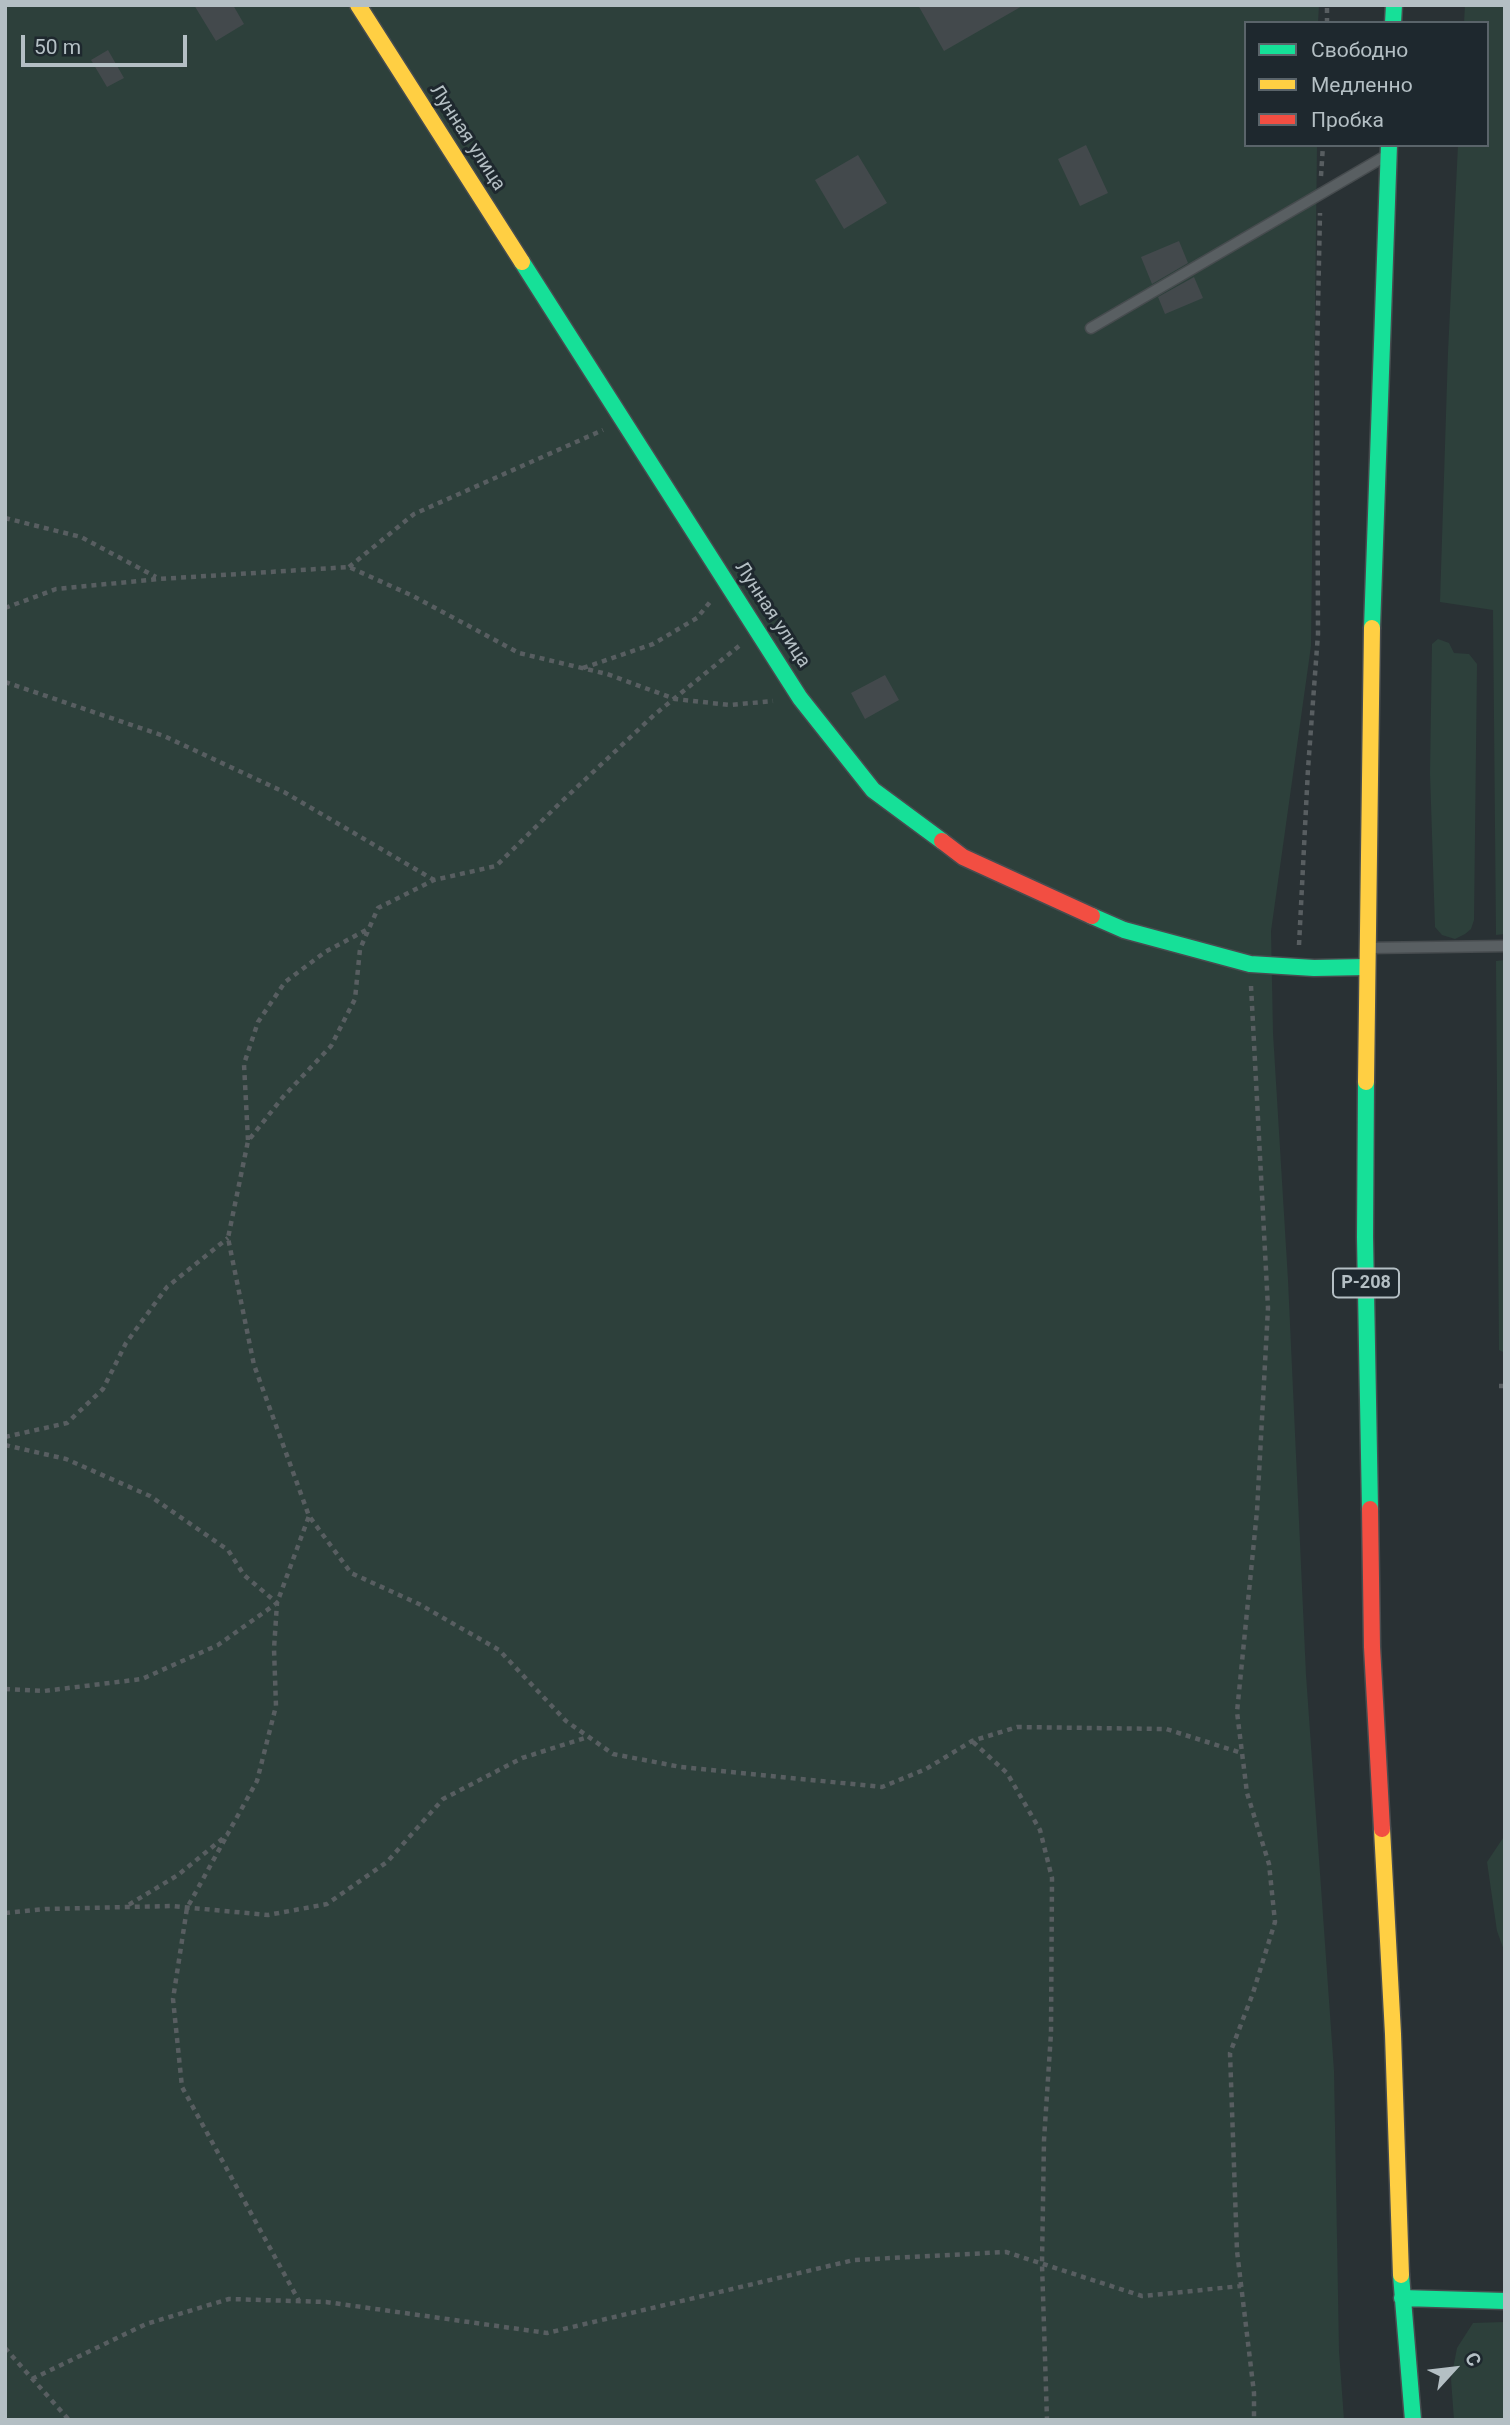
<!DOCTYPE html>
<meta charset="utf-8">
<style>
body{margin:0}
#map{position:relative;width:1510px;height:2425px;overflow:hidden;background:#293134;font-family:Roboto,sans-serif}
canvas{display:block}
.frame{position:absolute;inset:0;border:7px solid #b4bfc4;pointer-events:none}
.legend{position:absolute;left:1244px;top:21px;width:245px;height:126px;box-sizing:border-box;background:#1e282e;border:2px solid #5a646a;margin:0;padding:9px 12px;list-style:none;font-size:21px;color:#b4bfc4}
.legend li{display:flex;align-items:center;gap:14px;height:35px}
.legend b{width:35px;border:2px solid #5a646a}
.north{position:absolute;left:1419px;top:2334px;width:70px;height:70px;-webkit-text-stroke:5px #1e282e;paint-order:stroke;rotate:63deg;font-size:19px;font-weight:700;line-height:28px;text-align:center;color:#b4bfc4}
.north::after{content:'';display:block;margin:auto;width:24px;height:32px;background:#b4bfc4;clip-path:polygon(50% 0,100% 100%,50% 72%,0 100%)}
.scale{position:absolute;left:21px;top:35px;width:166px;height:32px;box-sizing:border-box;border:4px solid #b4bfc4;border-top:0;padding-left:9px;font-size:21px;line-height:24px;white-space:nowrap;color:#b4bfc4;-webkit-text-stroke:5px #1e282e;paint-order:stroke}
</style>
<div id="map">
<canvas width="1510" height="2425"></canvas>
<div class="frame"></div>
<ul class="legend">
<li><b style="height:9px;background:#16e098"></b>Свободно</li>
<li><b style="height:9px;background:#ffcf43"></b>Медленно</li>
<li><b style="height:9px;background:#f24e42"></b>Пробка</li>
</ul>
<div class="north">С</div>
<div class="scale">50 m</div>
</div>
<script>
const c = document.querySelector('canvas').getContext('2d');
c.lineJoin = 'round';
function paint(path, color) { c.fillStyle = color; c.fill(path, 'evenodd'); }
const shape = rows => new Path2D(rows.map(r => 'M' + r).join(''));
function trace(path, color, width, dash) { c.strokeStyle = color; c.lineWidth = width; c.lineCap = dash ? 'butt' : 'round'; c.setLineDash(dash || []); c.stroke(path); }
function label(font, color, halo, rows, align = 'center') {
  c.font = font + ' Roboto,sans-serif'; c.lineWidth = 6; c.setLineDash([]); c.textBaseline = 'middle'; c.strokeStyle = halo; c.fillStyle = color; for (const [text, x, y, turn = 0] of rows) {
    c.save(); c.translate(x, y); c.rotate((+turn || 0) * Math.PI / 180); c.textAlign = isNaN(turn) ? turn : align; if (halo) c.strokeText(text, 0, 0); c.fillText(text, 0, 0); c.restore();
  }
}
paint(shape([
 [5,5,1319,5,1318,23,1246,23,1246,145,1317,145,1311,646,1271,931,1273,1033,1288,1280,1306,1675,1334,2071,1339,2351,1344,2420,5,2420],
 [1465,5,1505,5,1505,934,1496,935,1493,610,1440,602,1448,352,1458,145,1487,145,1487,23,1464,23],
 [1438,639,1449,643,1454,653,1469,654,1477,664,1474,920,1471,929,1465,934,1455,939,1442,935,1435,927,1430,773,1432,644],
 [1505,960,1505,1353,1499,1350,1496,961],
 [1505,1835,1505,1953,1497,1931,1487,1862],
 [1505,2322,1505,2420,1454,2420,1451,2379,1457,2348,1473,2323]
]), '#2d403b');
paint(shape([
 [194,5,233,5,244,24,216,41],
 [918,5,1024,5,944,51],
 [108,50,124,78,107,87,91,60],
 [1086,145,1108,193,1080,206,1058,159],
 [858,155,887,203,844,229,815,180],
 [1179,241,1188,263,1152,284,1141,257],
 [1194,277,1203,298,1165,314,1158,297],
 [885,675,899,700,865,719,851,693]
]), '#43494c');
const lane = shape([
 [1091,328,1382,158],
 [1369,948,1505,946]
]);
const fast = shape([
 [1393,23,1394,5],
 [522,262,800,698,873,790,942,841],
 [1372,628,1389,145],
 [1092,916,1124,930,1250,964,1314,968,1366,967],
 [1366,1082,1365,1237,1370,1509],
 [1401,2275,1413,2420],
 [1402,2298,1505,2301]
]);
const slow = shape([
 [358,5,522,262],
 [1366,1082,1372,628],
 [1382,1829,1393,2034,1401,2275]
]);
const jam = shape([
 [942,841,963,857,1092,916],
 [1370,1509,1372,1647,1382,1829]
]);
trace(lane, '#474c4f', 13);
trace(fast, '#474c4f', 19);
trace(slow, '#474c4f', 19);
trace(jam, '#474c4f', 19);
trace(shape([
 [1327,23,1327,5],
 [1321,176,1323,145],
 [5,518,81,537,156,577],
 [349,567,414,514,603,430],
 [5,608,56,589,159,579,349,567,413,596,519,653,607,674,675,699,730,705,773,701],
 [739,646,654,715,560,803,496,866,434,880,378,908,360,949,355,999,331,1046,283,1097,248,1141,228,1238,254,1365,309,1516,351,1573,419,1604,499,1650,566,1721,613,1754,681,1767,882,1787,926,1769,972,1741,1017,1727,1166,1729,1242,1753],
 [583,668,653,644,697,618,710,602],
 [5,682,164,736,284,792,434,880],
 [1299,945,1308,769,1318,634,1317,356,1320,213],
 [1251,986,1268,1308,1257,1511,1237,1712,1247,1793,1269,1864,1275,1922,1253,1993,1230,2053,1237,2251,1254,2393,1254,2420],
 [248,1140,244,1064,258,1022,285,982,325,952,368,929],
 [1499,1386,1505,1386],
 [5,1437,67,1423,103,1389,126,1343,167,1287,228,1238],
 [5,1445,66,1459,150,1496,228,1550,244,1575,277,1603,274,1649,276,1706,257,1781,227,1835,178,1875,125,1907],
 [5,1689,44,1691,142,1679,218,1645,277,1603,309,1516],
 [973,1742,1007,1773,1040,1830,1052,1878,1051,2033,1044,2140,1042,2264,1047,2420],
 [225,1839,187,1908,173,1999,182,2087,299,2301],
 [5,1913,45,1909,171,1906,268,1915,327,1904,387,1862,443,1799,522,1758,588,1737],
 [5,2348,69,2420],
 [32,2379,146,2324,229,2299,326,2302,547,2333,854,2260,1006,2252,1142,2296,1241,2286]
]), '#585e61', 4.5, [5, 5]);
trace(lane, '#595f62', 10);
trace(fast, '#16e098', 16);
trace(slow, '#ffcf43', 16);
trace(jam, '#f24e42', 16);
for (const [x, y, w] of [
 [1366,1283,66]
]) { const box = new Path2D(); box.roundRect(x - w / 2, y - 14.5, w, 29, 5); c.fillStyle = '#1e282e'; c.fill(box); trace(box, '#b4bfc4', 2); }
label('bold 18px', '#b4bfc4', null, [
 ["Р-208",1366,1283]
]);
label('19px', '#b4bfc4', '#1e282e', [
 ["Лунная улица",467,138,57],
 ["Лунная улица",772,615,57]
]);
</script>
